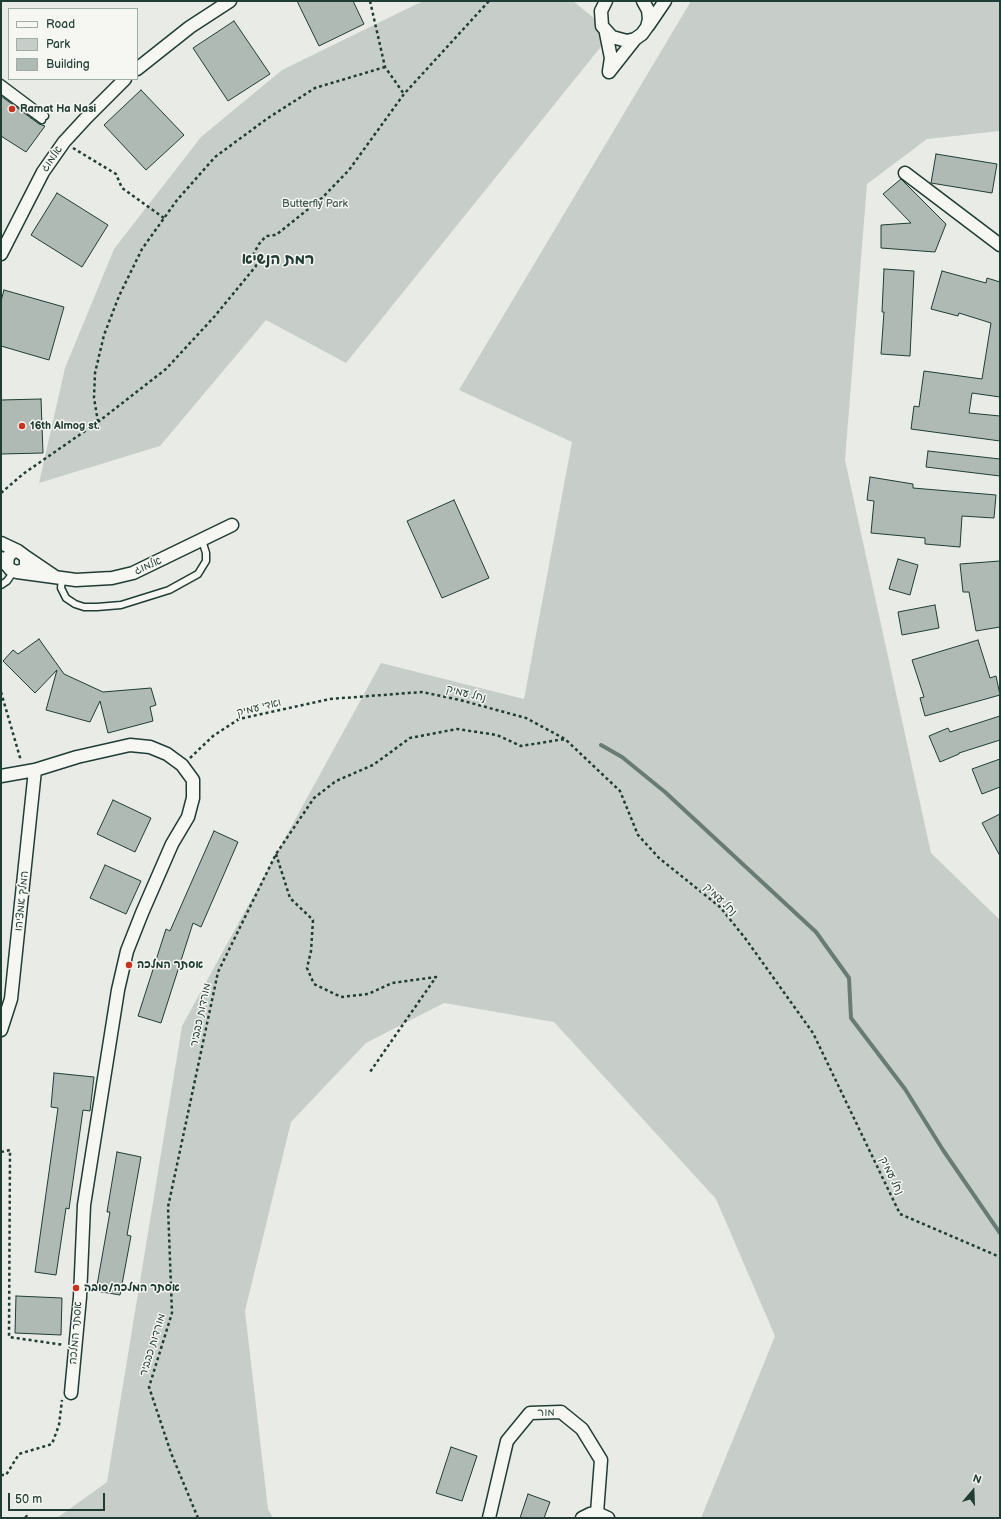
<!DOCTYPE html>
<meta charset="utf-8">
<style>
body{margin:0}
#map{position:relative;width:1001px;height:1519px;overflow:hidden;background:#e9ebe7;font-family:"Balsamiq Sans",sans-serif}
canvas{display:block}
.frame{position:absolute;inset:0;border:2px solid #1f3d34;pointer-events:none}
.legend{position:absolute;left:8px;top:8px;width:130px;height:72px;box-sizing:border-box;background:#f6f6f2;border:1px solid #a0aca6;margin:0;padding:5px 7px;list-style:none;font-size:12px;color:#1f3d34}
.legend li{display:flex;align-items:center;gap:8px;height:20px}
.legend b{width:20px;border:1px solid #a0aca6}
.north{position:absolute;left:953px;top:1471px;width:40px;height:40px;-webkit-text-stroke:3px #f6f6f2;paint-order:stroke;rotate:19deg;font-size:11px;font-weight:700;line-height:16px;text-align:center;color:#1f3d34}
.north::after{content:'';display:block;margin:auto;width:14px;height:18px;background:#1f3d34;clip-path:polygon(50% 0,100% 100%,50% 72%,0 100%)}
.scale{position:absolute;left:8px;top:1493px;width:97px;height:18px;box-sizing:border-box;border:2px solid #1f3d34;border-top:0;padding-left:5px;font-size:12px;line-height:14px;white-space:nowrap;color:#1f3d34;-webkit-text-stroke:3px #f6f6f2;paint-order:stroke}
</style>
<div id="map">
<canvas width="1001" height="1519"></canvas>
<div class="frame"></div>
<ul class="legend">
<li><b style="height:5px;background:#f6f6f2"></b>Road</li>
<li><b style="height:11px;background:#c7cec9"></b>Park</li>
<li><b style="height:11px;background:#b0bab5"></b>Building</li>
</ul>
<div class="north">N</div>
<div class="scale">50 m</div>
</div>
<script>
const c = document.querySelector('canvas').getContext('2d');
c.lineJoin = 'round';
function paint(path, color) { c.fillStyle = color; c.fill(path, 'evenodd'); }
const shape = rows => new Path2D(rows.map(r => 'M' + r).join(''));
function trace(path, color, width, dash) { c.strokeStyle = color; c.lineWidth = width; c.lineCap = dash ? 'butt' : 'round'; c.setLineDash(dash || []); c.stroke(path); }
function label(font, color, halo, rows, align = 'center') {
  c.font = font + ' "Balsamiq Sans","Playpen Sans Hebrew",sans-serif'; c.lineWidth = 3; c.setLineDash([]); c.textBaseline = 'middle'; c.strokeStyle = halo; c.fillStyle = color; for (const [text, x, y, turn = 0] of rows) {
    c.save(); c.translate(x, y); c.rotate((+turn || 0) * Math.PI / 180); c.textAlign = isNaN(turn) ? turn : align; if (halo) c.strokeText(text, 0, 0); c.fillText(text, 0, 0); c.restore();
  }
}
paint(shape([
 [423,1,573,1,612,33,346,363,266,320,160,446,39,483,65,368,114,249,201,137,282,70],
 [691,1,1000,1,1000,131,927,139,867,184,845,460,931,853,1000,920,1000,1518,701,1518,775,1336,716,1199,554,1022,444,1003,366,1043,291,1122,245,1311,268,1509,273,1518,57,1518,107,1482,182,1026,381,663,524,699,572,442,459,390]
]), '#c7cec9');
trace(shape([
 [601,745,622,757,665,792,816,932,849,978,851,1018,905,1089,943,1150,1000,1233]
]), '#687c75', 4);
const building = shape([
 [297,1,353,1,364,24,319,46,297,1],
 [234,21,270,74,228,101,193,48,234,21],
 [141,90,184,135,146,170,104,125,141,90],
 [1,96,39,124,45,126,26,152,1,136,1,96],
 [936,154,997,164,992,193,931,183,936,154],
 [901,179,946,224,935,252,881,248,881,225,911,223,883,194,901,179],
 [57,193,108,225,82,267,31,235,57,193],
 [884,269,914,271,910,356,881,354,884,312,882,312,884,269],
 [942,271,986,283,987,278,1000,282,1000,397,972,393,969,413,1000,416,1000,441,911,429,914,406,919,407,924,371,982,379,991,323,959,313,958,316,931,309,942,271],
 [4,290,64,307,49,360,1,346,1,301,4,290],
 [41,399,43,453,1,454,1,400,41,399],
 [928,451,1000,459,1000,476,926,467,928,451],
 [870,477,913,484,913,488,996,495,994,518,962,516,960,547,925,544,925,538,871,533,874,501,867,500,870,477],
 [454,500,489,578,442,598,407,521,454,500],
 [898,559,918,565,910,595,889,589,898,559],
 [1000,561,1000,627,976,631,969,592,963,592,960,564,1000,561],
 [935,605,939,628,902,635,898,612,935,605],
 [39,639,64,674,103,692,151,688,156,705,150,707,153,721,108,733,100,701,90,722,46,710,57,670,35,693,3,661,13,650,18,654,39,639],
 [978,640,990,678,996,676,1000,695,925,716,920,698,924,697,912,660,978,640],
 [1000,716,1000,740,959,753,959,754,940,762,929,736,948,728,950,732,1000,716],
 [1000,759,1000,787,982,794,972,769,1000,759],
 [113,800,151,818,135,852,97,834,113,800],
 [1000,814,1000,856,982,823,1000,814],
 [214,831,238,842,201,927,193,923,161,1023,138,1016,166,929,170,931,214,831],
 [105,865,141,881,126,914,90,898,105,865],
 [54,1073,94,1077,90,1111,83,1110,69,1209,66,1208,56,1275,35,1272,58,1108,51,1107,54,1073],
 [117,1152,141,1157,127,1235,131,1236,120,1295,96,1291,110,1212,107,1212,117,1152],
 [16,1296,62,1298,61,1335,15,1333,16,1296],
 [451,1447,477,1456,462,1501,436,1493,451,1447],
 [528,1494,550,1502,544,1518,520,1518,528,1494]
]);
paint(building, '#b0bab5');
trace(building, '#1f3d34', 1);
const lane = shape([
 [1,83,45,116],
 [1,90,42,120],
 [62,578,61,588,66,598,75,604,84,607,97,607,121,605,169,590,198,574,206,561,206,553,202,540],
 [1,585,7,581,14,571]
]);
const street = shape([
 [606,1,601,11,602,26,612,37,627,41,635,39,642,34,647,27,649,19,648,10,643,1],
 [648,26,665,1],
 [606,33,611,58,609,71],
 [137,69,190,27,230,1],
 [609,72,635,39],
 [905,173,1000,245],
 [1,254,43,172,64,142,87,117,125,79],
 [1,543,18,551],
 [26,557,54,576],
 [1,558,11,570,17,572,23,570,26,566,26,557,18,551,12,552,8,557,7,565],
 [17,572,76,580,112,578,133,573,232,525],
 [1,776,35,770,77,757,130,745,150,747,167,754,182,765,193,780,193,798,188,817,172,844,142,913,127,951,118,990,84,1205,80,1297,71,1393],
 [1,1030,11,999,35,770],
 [489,1518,507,1441,530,1413,561,1412,582,1429,601,1460,597,1513],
 [582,1518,590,1514,597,1513,608,1518]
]);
trace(lane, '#1f3d34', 9);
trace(street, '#1f3d34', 15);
trace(shape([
 [370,1,385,67,404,94],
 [73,148,116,174,122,188,164,218],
 [98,422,94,398,95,373,104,335,119,296,142,249,177,200,215,157,268,118,315,88,385,67],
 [1,493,23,474,98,422,166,369,214,317,256,266,254,253,259,244,266,236,276,235,322,198,349,170,404,94,489,1],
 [1,692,21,761],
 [190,758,213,736,239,719,330,699,422,692,460,700,526,718,565,739,620,791,638,835,659,858,720,907,745,938,813,1033,900,1214,1000,1257],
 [276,854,290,898,313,920,311,951,307,968,314,984,341,997,368,994,392,983,436,977,370,1072],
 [1,1152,10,1150,9,1337,64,1345],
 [1,1475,6,1475,19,1454,52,1444,59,1425,62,1400],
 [25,1518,27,1516,29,1518],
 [198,1518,171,1453,149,1387,172,1313,168,1207,218,972,276,854,314,798,336,781,373,765,410,738,457,729,497,735,521,746,565,739]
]), '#1f3d34', 2.5, [3, 3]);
trace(lane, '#f6f6f2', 6);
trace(street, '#f6f6f2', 12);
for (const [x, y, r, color] of [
 [12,109,4,"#c8321e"],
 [22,426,4,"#c8321e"],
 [129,965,4,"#c8321e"],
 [76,1288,4,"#c8321e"]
]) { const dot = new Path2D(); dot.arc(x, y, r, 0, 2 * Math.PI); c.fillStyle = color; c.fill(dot); trace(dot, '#f6f6f2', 1.5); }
label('bold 11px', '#1f3d34', '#f6f6f2', [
 ["Ramat Ha Nasi",20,109],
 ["16th Almog st.",30,426],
 ["אסתר המלכה",137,965],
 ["אסתר המלכה/סובה",84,1288]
], 'left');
label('11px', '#1f3d34', '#f6f6f2', [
 ["אלמוג",52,159,-55],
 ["אלמוג",148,566,-23],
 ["נחל עמיק",466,694,14],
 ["ואדי עמיק",259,708,-14],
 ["נחל עמיק",720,900,44],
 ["המלך אמציהו",22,901,-84],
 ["מורדות כבביר",201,1015,-78],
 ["נחל עמיק",891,1176,64],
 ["אסתר המלכה",76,1333,-85],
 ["מורדות כבביר",153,1345,-73],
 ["מור",546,1413,-2]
]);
label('11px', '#415a52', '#f6f6f2', [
 ["Butterfly Park",315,204]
]);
label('bold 15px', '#1f3d34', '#f6f6f2', [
 ["רמת הנשיא",278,260]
]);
</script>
